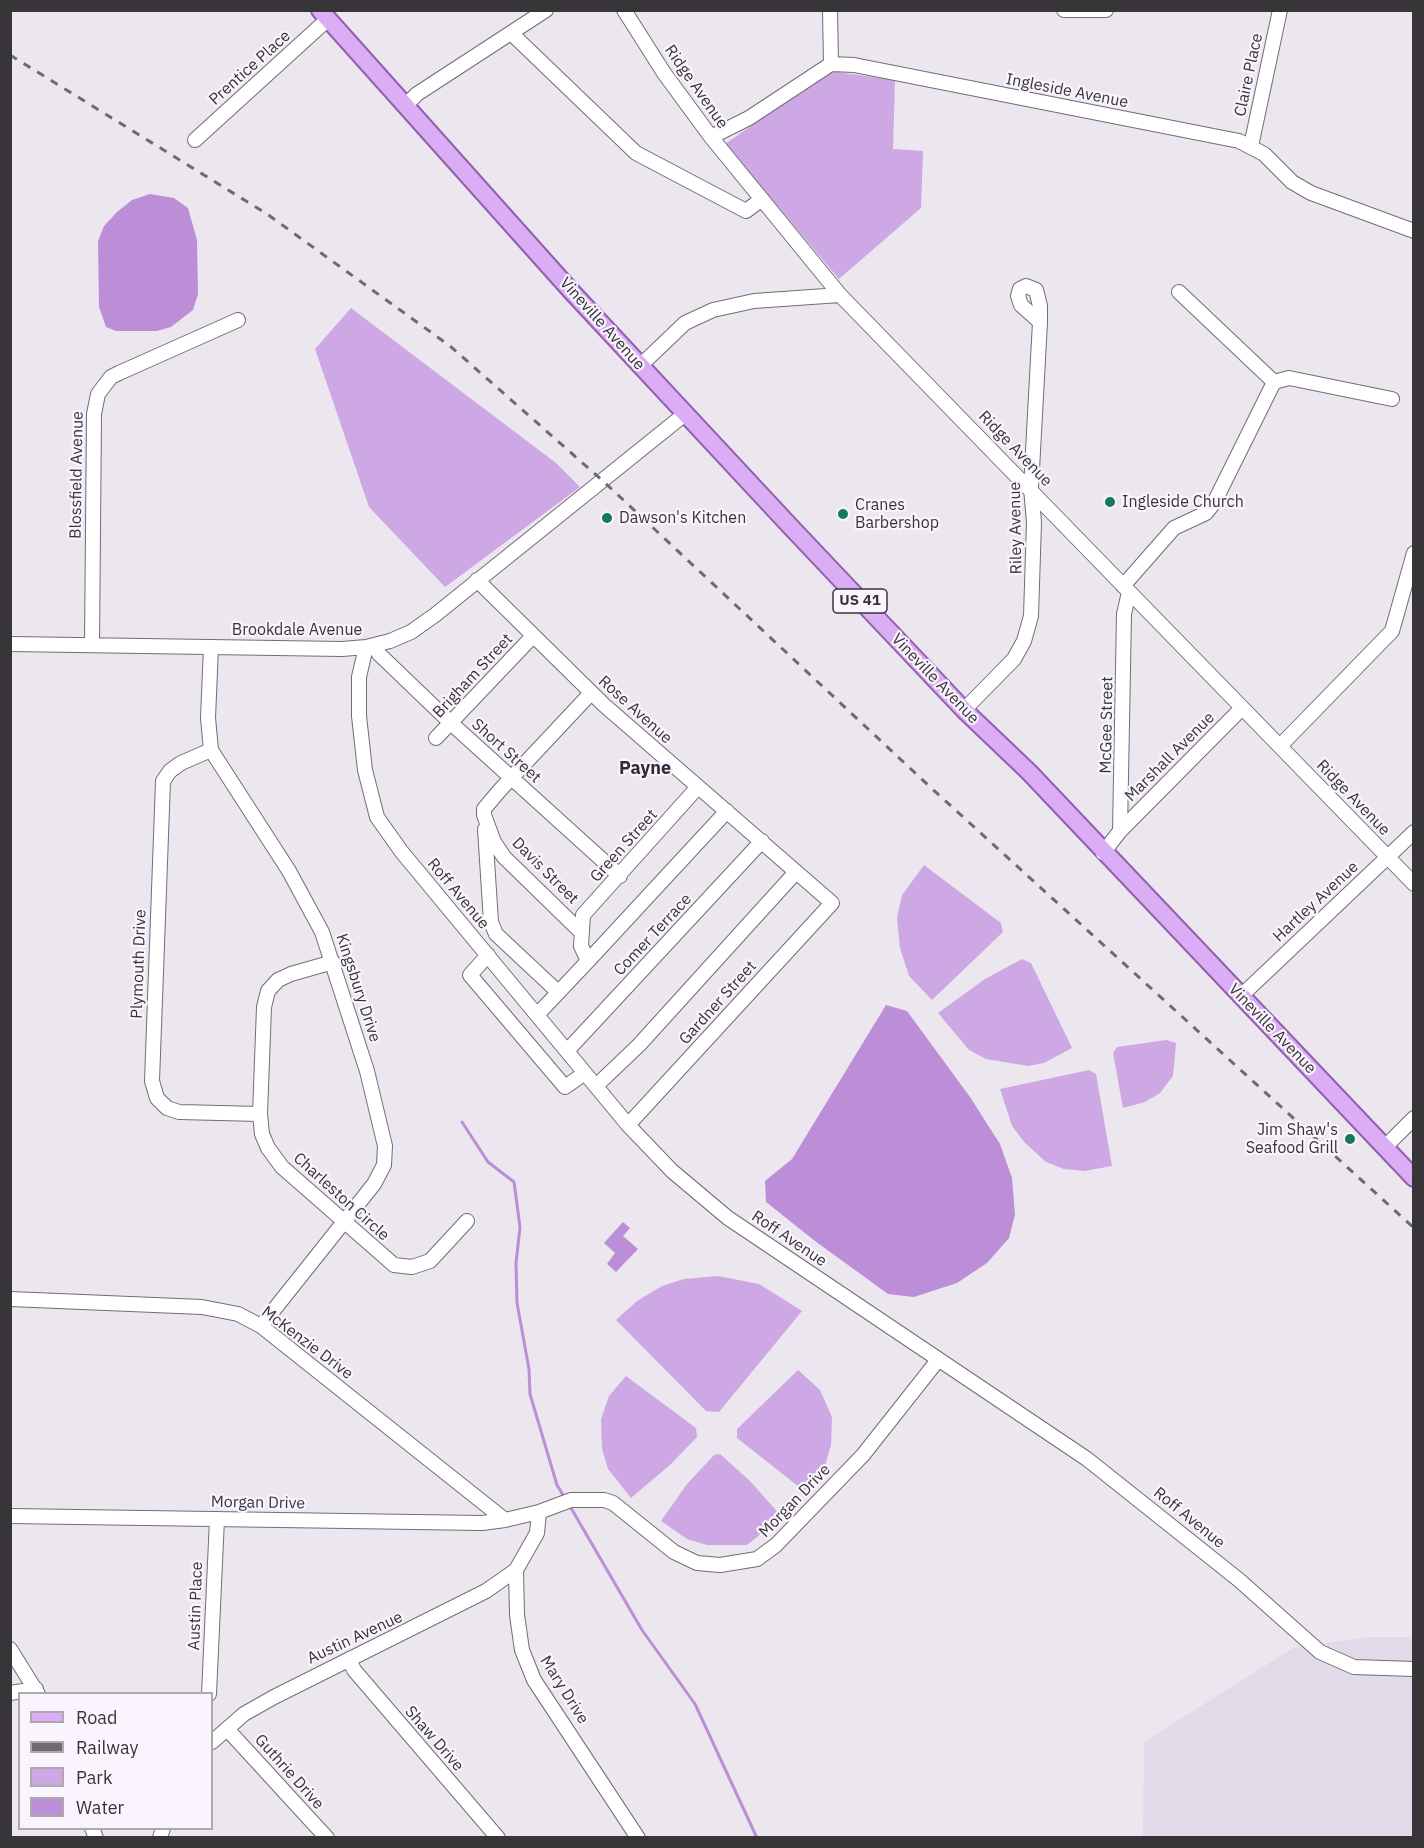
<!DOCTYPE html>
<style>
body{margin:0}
#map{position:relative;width:1424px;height:1848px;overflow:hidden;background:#ece7ef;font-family:"IBM Plex Sans",sans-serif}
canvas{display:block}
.frame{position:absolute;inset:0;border:12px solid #373538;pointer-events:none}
.legend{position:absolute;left:18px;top:1692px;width:195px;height:138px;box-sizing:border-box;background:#f9f4fd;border:2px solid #aba8ae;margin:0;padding:8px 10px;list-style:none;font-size:18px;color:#373538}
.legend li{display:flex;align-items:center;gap:12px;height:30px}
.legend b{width:30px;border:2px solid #aba8ae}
</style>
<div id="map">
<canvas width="1424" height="1848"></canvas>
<div class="frame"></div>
<ul class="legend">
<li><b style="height:8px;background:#daadf4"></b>Road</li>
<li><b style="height:8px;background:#6e6b70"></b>Railway</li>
<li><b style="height:16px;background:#cda8e5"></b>Park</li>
<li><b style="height:16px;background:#bb8ed7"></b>Water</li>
</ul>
</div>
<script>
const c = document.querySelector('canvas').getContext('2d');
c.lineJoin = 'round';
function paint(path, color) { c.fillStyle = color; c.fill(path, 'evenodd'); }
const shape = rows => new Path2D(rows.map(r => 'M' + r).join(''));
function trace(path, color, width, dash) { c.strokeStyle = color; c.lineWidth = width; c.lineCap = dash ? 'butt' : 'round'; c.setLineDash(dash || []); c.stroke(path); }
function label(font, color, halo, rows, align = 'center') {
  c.font = font + ' "IBM Plex Sans",sans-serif'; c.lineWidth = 4.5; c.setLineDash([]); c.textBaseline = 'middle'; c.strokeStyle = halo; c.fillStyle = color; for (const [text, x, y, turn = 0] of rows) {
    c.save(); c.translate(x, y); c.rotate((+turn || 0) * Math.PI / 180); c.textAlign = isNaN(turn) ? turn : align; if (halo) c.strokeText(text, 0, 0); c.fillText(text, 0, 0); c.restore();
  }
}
paint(shape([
 [1370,1637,1413,1637,1413,1837,1143,1838,1144,1742,1293,1648]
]), '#e3dae9');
paint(shape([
 [830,71,895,80,893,149,923,151,921,208,839,279,725,144],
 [351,308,556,463,580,487,445,587,369,507,315,349],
 [924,865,1001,923,1003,932,932,1000,909,976,900,948,897,918,902,895],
 [1022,959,1031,963,1072,1048,1044,1063,1028,1066,986,1059,969,1050,938,1013,985,979],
 [1166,1040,1176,1043,1173,1076,1160,1093,1145,1102,1123,1108,1113,1053,1117,1047],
 [1089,1070,1096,1074,1112,1166,1085,1171,1064,1169,1046,1162,1025,1143,1012,1126,1000,1089],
 [718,1276,759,1284,802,1311,719,1412,706,1411,616,1320,637,1301,662,1286,684,1279],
 [798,1370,820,1390,832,1417,831,1445,824,1469,808,1494,737,1438,737,1429],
 [626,1376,696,1428,697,1437,671,1464,631,1498,608,1469,602,1449,601,1419,609,1396],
 [720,1454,750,1481,782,1517,747,1545,707,1545,687,1539,661,1521,687,1484,714,1455]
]), '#cda8e5');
paint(shape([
 [150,194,174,198,188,208,197,240,198,294,193,310,171,327,157,331,116,331,106,327,99,307,98,241,104,226,117,212,132,200],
 [886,1005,907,1011,970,1097,1000,1144,1012,1178,1015,1215,1009,1238,987,1263,957,1283,914,1297,888,1294,815,1241,766,1202,765,1181,792,1159],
 [623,1222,630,1228,623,1236,638,1249,616,1272,607,1264,615,1253,604,1243]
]), '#bb8ed7');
trace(shape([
 [462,1122,488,1162,514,1182,520,1227,516,1263,517,1303,529,1369,530,1394,557,1485,563,1495],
 [571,1508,642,1630,695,1704,757,1838]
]), '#bb8ed7', 3);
const minor = shape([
 [624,10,664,73,711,137,840,295,1414,884],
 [830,10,831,64],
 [1064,10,1106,10],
 [511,33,636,153,746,211,762,199],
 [406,105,417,94,546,10],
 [711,137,749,118,831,64,854,65,1239,141,1264,154,1292,182,1311,193,1414,231],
 [195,140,328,19],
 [1251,146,1280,10],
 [1179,292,1274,382,1289,378,1392,399],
 [640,366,685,323,713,310,754,301,840,295],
 [477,580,604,705,832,903,628,1125],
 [1123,586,1174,528,1206,513,1214,503,1274,382],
 [10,644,342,649,366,647,390,641,411,632,435,615,685,414],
 [92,645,94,414,98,394,111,377,119,373,238,320],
 [375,646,379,654,452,724,620,876],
 [211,647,208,718,211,750,289,871,322,932,367,1071,385,1146,384,1165,374,1184,261,1326],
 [366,647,359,677,359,716,365,770,377,817,401,851,628,1125,672,1171,728,1218,1087,1459,1239,1580,1320,1652,1354,1667,1414,1669],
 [964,710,1014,659,1024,641,1031,616,1034,522,1031,488,1040,322,1040,306,1036,290,1026,286,1020,289,1018,296,1021,305,1040,322],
 [436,738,533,636],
 [1280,746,1392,631,1414,553],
 [211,750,181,763,170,771,163,781,152,1081,157,1098,167,1108,179,1112,260,1114],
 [485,829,491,922,496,934,558,992],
 [1120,831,1242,708],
 [1103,853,1120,831,1124,614,1129,592],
 [581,932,504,857,494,842,484,815,484,809,500,790,591,693],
 [488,955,470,975,565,1087,585,1073],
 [588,961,727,811],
 [333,962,291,974,278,980,268,991,264,1007,260,1114,262,1134,268,1148,282,1167,394,1265,412,1267,430,1261,467,1221],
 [1241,996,1414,832],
 [537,1015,588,961,581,946,583,915,697,788],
 [567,1051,762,841],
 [596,1086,639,1045,796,872],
 [1385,1147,1414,1118],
 [10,1299,202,1307,238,1314,261,1326,505,1520,539,1512,571,1500,604,1500,613,1503,674,1552,697,1563,720,1565,757,1559,776,1545,863,1455,938,1360],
 [539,1512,537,1533,516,1570,517,1615,522,1650,534,1680,638,1838],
 [10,1516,482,1523,505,1520],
 [10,1649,38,1694],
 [349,1659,354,1670,498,1838],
 [10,1693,36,1689],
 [209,1694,217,1519],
 [227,1729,327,1838],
 [212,1742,244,1714,274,1697,486,1591,516,1570],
 [92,1828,96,1838],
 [160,1838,163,1828]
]);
const major = shape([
 [320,10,572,292,789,525,964,710,1029,772,1414,1178]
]);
trace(minor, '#716d75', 16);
trace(major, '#9160ae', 20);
trace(minor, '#fff', 14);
trace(major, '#daadf4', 16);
trace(shape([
 [10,55,267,214,450,346,603,481,928,785,1414,1228]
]), '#6e6b70', 3, [8, 8]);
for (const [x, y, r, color] of [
 [1110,502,6,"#147b55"],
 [843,514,6,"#147b55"],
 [607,518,6,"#147b55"],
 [1350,1139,6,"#147b55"]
]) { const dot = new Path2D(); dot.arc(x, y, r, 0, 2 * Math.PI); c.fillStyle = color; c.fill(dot); trace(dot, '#f9f4fd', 2); }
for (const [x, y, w] of [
 [860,601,54]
]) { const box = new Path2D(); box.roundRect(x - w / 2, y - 12, w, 24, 4.5); c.fillStyle = '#f9f4fd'; c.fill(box); trace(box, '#373538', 1.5); }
label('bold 15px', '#373538', null, [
 ["US 41",860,601]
]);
label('16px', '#373538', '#f9f4fd', [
 ["Prentice Place",250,68,-42],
 ["Claire Place",1249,75,-78],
 ["Ridge Avenue",696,87,55],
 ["Ingleside Avenue",1067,91,11],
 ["Vineville Avenue",602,324,48],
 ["Ridge Avenue",1015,449,46],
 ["Blossfield Avenue",77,475,-89],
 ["Riley Avenue",1016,528,-91],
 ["Brookdale Avenue",297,630],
 ["Brigham Street",473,676,-47],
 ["Vineville Avenue",935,679,46],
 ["Rose Avenue",635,710,42],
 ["McGee Street",1107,725,-89],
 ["Short Street",506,751,42],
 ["Marshall Avenue",1170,757,-45],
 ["Ridge Avenue",1353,798,46],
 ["Green Street",624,846,-48],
 ["Davis Street",545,871,45],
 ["Roff Avenue",458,894,50],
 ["Hartley Avenue",1316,902,-43],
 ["Comer Terrace",653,935,-47],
 ["Plymouth Drive",139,964,-88],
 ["Kingsbury Drive",358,988,72],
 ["Gardner Street",718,1003,-48],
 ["Vineville Avenue",1272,1029,46],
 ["Charleston Circle",341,1197,42],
 ["Roff Avenue",789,1239,34],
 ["McKenzie Drive",307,1343,37],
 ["Morgan Drive",795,1501,-46],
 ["Morgan Drive",258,1503,1],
 ["Roff Avenue",1189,1518,39],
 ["Austin Place",196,1606,-88],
 ["Austin Avenue",355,1638,-25],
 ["Mary Drive",564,1690,58],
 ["Shaw Drive",434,1739,49],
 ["Guthrie Drive",289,1772,48]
]);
label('16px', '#373538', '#f9f4fd', [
 ["Ingleside Church",1122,502],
 ["Cranes",855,505],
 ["Barbershop",855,523],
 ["Dawson's Kitchen",619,518],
 ["Jim Shaw's",1338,1130,"right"],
 ["Seafood Grill",1338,1148,"right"]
], 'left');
label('bold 18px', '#312d34', '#f9f4fd', [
 ["Payne",645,769]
]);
</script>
